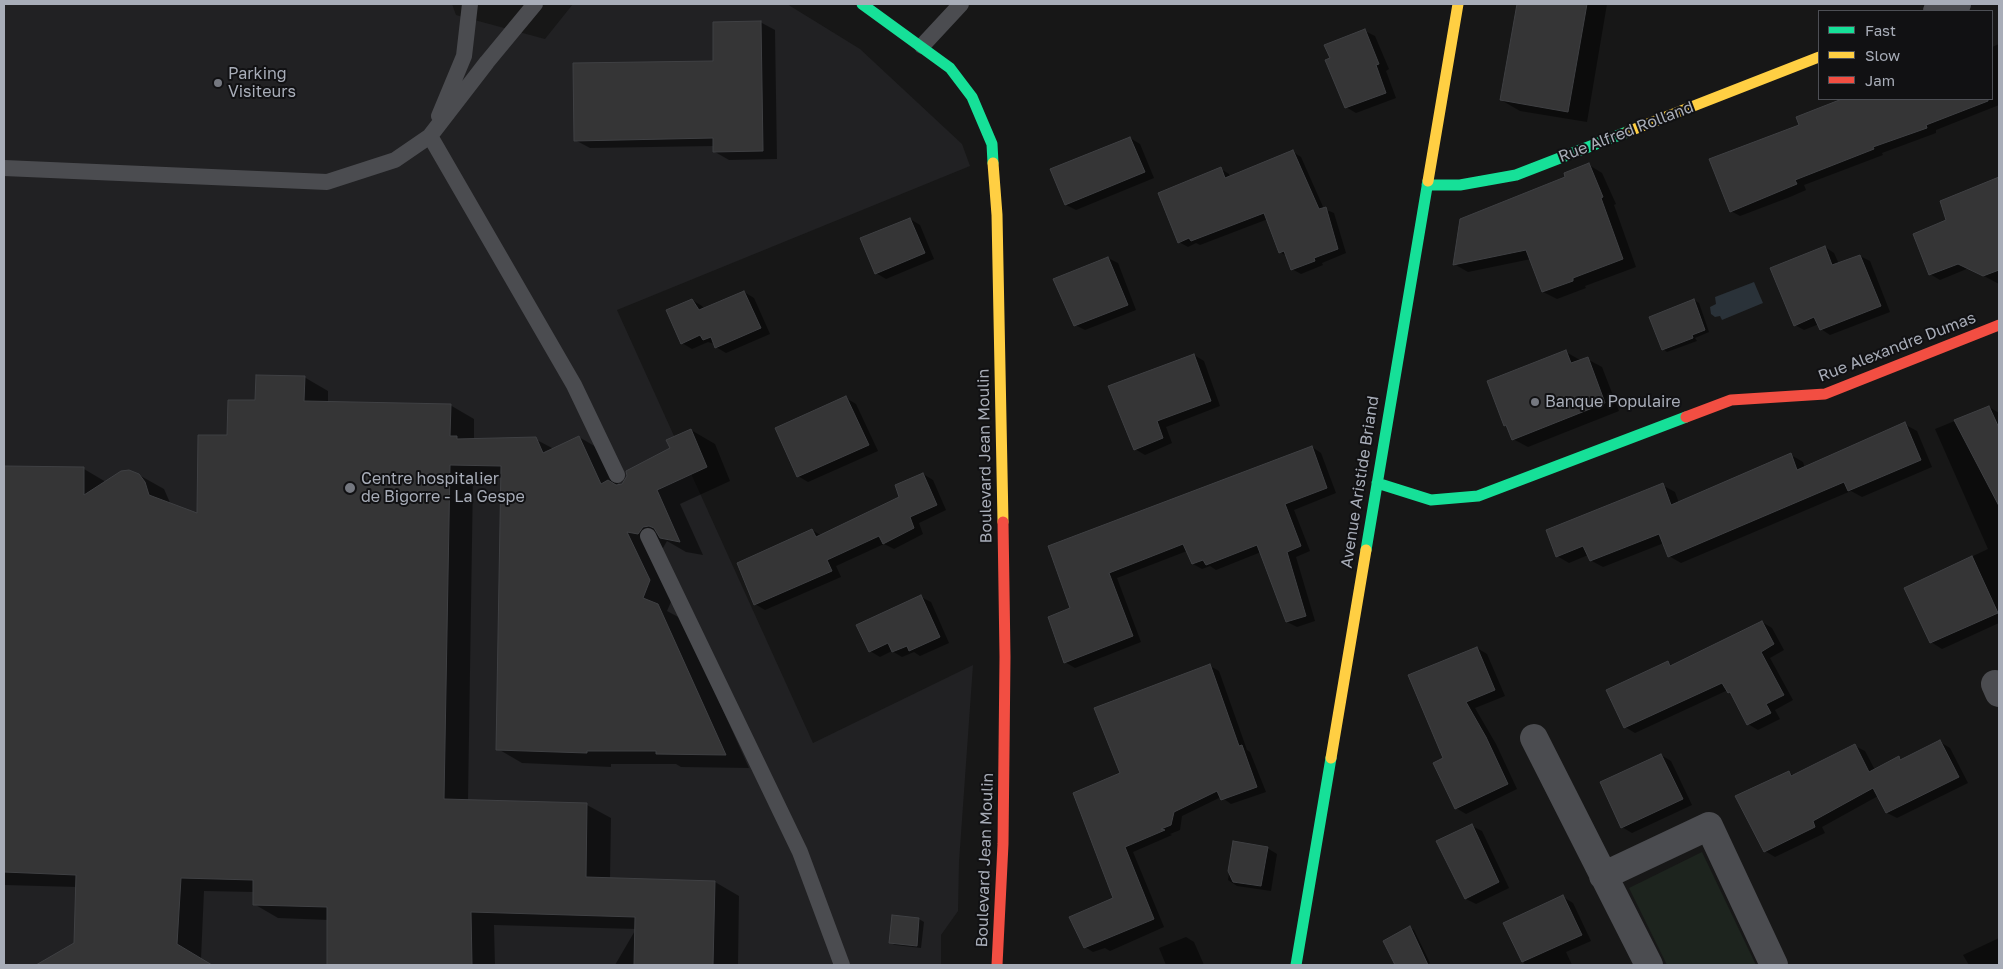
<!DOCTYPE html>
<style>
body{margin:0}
#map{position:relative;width:2003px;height:969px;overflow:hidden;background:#171717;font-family:"Golos Text",sans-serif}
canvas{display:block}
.frame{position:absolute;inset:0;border:5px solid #a8adb8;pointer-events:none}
.legend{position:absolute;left:1818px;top:10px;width:175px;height:90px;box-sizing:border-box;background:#111113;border:1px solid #4d4f55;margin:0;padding:6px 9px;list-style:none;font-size:15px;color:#a8adb8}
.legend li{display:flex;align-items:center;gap:10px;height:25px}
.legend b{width:25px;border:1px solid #4d4f55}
</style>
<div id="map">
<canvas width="2003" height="969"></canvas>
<div class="frame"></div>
<ul class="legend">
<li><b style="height:6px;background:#16e098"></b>Fast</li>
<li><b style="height:6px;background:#ffcf43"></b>Slow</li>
<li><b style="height:6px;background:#f24e42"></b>Jam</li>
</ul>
</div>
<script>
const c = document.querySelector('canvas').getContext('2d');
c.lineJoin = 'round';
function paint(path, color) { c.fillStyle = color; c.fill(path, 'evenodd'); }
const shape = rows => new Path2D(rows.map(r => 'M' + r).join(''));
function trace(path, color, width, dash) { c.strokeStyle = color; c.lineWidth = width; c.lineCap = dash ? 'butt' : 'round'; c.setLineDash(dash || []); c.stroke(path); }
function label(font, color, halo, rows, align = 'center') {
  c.font = font + ' "Golos Text",sans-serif'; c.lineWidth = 4; c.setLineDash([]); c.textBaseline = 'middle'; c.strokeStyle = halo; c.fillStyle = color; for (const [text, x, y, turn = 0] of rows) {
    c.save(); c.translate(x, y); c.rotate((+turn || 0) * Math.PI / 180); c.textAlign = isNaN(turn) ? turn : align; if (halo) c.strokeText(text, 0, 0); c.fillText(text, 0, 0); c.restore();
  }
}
paint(shape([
 [4,4,452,4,456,15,545,39,573,4,787,4,860,49,962,144,970,166,617,310,813,743,973,665,959,862,958,911,941,935,941,965,4,965]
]), '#212123');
paint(shape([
 [1702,852,1756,965,1667,965,1629,888]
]), '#1d241e');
paint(shape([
 [1754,282,1763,303,1722,320,1720,316,1715,317,1711,314,1710,307,1716,304,1715,297]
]), '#2a3239');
paint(shape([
 [1518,4,1607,4,1587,122,1520,111,1501,100],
 [760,22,775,30,777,159,729,160,715,152,715,146,590,148,575,140,715,62],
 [1365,31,1375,36,1389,69,1386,71,1396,98,1356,113,1346,107],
 [1999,44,1999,105,1936,130,1936,133,1882,153,1883,155,1804,185,1806,190,1790,197,1740,216,1731,211,1801,126,1798,118,1847,99,1992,99,1992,47],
 [1130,138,1140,144,1154,178,1076,210,1066,205],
 [1293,152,1301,157,1324,209,1334,213,1346,253,1322,263,1323,265,1301,274,1292,269,1288,257,1280,252,1268,219,1200,245,1196,243,1188,247,1179,242,1221,169,1229,174,1230,177],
 [1589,165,1602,173,1616,204,1614,205,1636,267,1585,286,1586,288,1557,299,1543,292,1531,259,1468,272,1454,264,1566,178],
 [1999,179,1999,284,1969,268,1940,280,1930,274,1948,221,1941,201],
 [910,219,920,225,934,259,886,279,876,273],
 [1825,247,1834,253,1839,264,1860,256,1870,261,1890,312,1830,335,1821,329,1819,324,1804,330,1795,325],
 [1108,258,1118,263,1136,310,1085,330,1075,325],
 [744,292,754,298,770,334,726,353,716,347,715,344,708,342,692,349,682,343,692,300,702,306,704,309],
 [1694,300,1699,303,1709,332,1695,338,1697,341,1667,352,1663,349],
 [1566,352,1580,360,1587,359,1602,367,1619,411,1528,447,1513,439,1509,427,1505,425],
 [1194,355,1204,361,1220,406,1166,427,1172,443,1145,455,1135,449],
 [304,377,328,391,328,403,450,405,474,419,474,440,535,439,554,449,579,437,603,451,619,486,622,485,671,448,691,430,715,444,730,481,680,504,703,555,686,552,667,541,663,548,650,545,674,595,667,611,682,619,749,768,681,767,676,764,611,764,611,767,522,763,498,749,502,478,473,478,468,801,587,805,611,818,610,879,715,882,739,896,738,965,615,965,636,929,494,925,495,965,328,965,328,920,278,918,254,904,254,892,204,891,201,959,210,965,38,965,75,944,77,887,4,885,4,467,84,469,106,482,139,475,164,489,171,505,198,515,228,436,256,402],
 [846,398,856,404,878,451,808,482,798,476],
 [1989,407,1999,413,1999,461,1997,462,1999,467,1999,623,1942,649,1931,642,1905,588,1988,549,1935,429],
 [1904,424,1917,431,1932,467,1862,497,1851,491,1681,563,1669,556,1664,543,1603,567,1590,560,1588,555,1569,563,1557,556,1662,485,1675,492,1679,503,1791,455,1803,462,1805,468],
 [1312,447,1321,453,1336,493,1294,510,1310,551,1296,557,1315,621,1297,627,1287,622,1261,552,1216,570,1210,566,1202,569,1193,564,1187,551,1117,578,1141,642,1075,668,1065,662,1071,609,1049,546],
 [923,474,933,480,946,510,919,523,923,534,894,549,884,544,836,566,841,577,765,610,755,604,812,530,822,536,901,497],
 [921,597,931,602,949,643,920,656,914,652,902,657,892,651,880,657,870,651],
 [1762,622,1772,628,1784,650,1770,658,1793,700,1775,710,1780,719,1758,730,1748,724,1733,695,1728,690,1635,733,1625,727,1668,663,1673,666],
 [1477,648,1487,654,1505,696,1475,708,1496,744,1517,789,1466,814,1456,808,1444,759],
 [1210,666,1219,671,1247,750,1250,752,1266,792,1231,804,1221,797,1182,816,1180,830,1170,834,1172,835,1133,852,1164,927,1110,951,1105,948,1093,952,1085,947,1114,899,1122,774],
 [1940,742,1950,748,1968,783,1897,818,1887,813,1878,796,1822,827,1825,833,1775,857,1765,851,1789,773,1795,776,1855,746,1865,751,1875,770,1899,758,1903,760],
 [1661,755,1671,761,1692,805,1632,833,1622,827],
 [1472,826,1482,831,1509,888,1476,904,1466,899,1438,842],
 [1234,842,1267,848,1277,854,1271,891,1237,886,1228,880],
 [1563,897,1573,903,1591,941,1566,952,1572,965,1525,965,1505,924],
 [893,916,919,919,924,922,921,948,895,945,890,943],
 [1410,928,1414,930,1430,963,1426,965,1397,965,1385,941],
 [1186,937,1194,942,1204,965,1166,965,1159,948],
 [1999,938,1999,965,1969,965,1963,955]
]), '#0007');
const building = shape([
 [1517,4,1587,4,1568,112,1500,100,1517,4],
 [761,21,763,151,713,152,713,138,574,141,573,63,713,61,713,22,761,21],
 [1365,29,1379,64,1376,65,1386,93,1345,108,1325,60,1330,58,1324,45,1365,29],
 [1842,99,1988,99,1988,101,1926,125,1927,128,1873,147,1874,149,1795,180,1797,184,1730,212,1709,159,1799,125,1796,117,1842,99],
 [1130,137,1145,172,1065,205,1050,169,1130,137],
 [1293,150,1319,209,1326,207,1338,249,1314,258,1315,261,1291,270,1284,251,1279,253,1264,213,1191,241,1189,238,1178,243,1158,193,1221,167,1225,178,1293,150],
 [1589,163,1603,197,1601,198,1623,259,1573,278,1573,281,1542,292,1526,250,1453,265,1460,219,1565,177,1564,173,1589,163],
 [1999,177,1999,270,1983,276,1958,264,1929,275,1913,234,1946,220,1940,201,1999,177],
 [910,218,925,253,875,274,860,238,910,218],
 [1825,246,1832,265,1860,255,1881,306,1820,330,1814,317,1794,326,1770,268,1825,246],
 [1108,257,1128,305,1074,326,1053,279,1108,257],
 [744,291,761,328,715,348,711,337,703,340,700,335,681,344,666,310,692,299,699,310,744,291],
 [1694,299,1705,330,1692,335,1693,338,1662,350,1649,317,1694,299],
 [1566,350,1571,363,1588,357,1605,403,1512,440,1506,425,1504,426,1487,381,1566,350],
 [1194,354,1211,401,1157,421,1163,438,1134,450,1108,386,1194,354],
 [256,375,305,376,304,401,451,404,450,436,457,436,457,439,536,437,543,453,579,436,601,484,608,480,616,485,622,484,627,476,626,471,670,448,666,440,691,429,707,467,657,490,680,542,660,538,654,528,649,526,643,527,638,534,627,532,650,580,643,598,658,604,726,755,656,754,656,751,587,751,587,753,496,750,501,466,450,465,444,799,587,803,586,877,715,881,713,965,634,965,635,917,471,912,472,965,327,965,327,907,253,905,253,880,181,878,177,944,212,965,36,965,74,943,76,875,4,872,4,466,84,467,84,495,121,471,129,470,139,474,145,482,149,495,197,513,198,435,227,435,228,400,255,400,256,375],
 [846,396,869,445,797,477,775,428,846,396],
 [1989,406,1999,428,1999,506,1954,420,1989,406],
 [1905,422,1921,460,1848,491,1844,482,1668,557,1659,534,1590,561,1583,546,1556,557,1546,530,1663,483,1671,505,1791,453,1797,470,1905,422],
 [1312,446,1327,488,1285,504,1301,546,1287,552,1306,616,1286,622,1257,545,1206,565,1203,560,1192,564,1183,544,1109,573,1133,636,1064,663,1048,617,1070,608,1048,546,1312,446],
 [923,473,937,505,910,517,914,528,883,544,879,536,827,560,832,571,754,605,737,563,812,529,816,537,899,497,895,485,923,473],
 [1972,556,1998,613,1930,643,1904,588,1972,556],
 [921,595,940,637,909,651,907,646,892,652,888,643,869,652,856,625,921,595],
 [1762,621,1774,644,1761,652,1784,695,1766,704,1771,713,1747,725,1730,692,1728,693,1722,683,1624,728,1606,690,1668,661,1670,666,1762,621],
 [1477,647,1495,690,1466,702,1486,737,1508,784,1455,809,1433,763,1443,758,1408,675,1477,647],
 [1210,664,1239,746,1242,745,1257,787,1221,800,1217,791,1174,812,1171,825,1161,829,1165,830,1125,847,1154,919,1084,948,1069,917,1113,898,1073,793,1120,773,1094,708,1210,664],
 [1940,740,1959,777,1886,813,1873,788,1813,821,1815,827,1764,852,1735,796,1789,771,1791,776,1855,744,1869,772,1899,756,1900,760,1940,740],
 [1661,754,1683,799,1621,828,1600,782,1661,754],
 [1472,824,1499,882,1465,899,1436,841,1472,824],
 [1233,841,1268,847,1261,886,1233,882,1228,871,1233,841],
 [1563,895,1582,935,1522,962,1503,923,1563,895],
 [892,915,919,918,917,946,889,943,892,915],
 [1410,926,1428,965,1395,965,1383,941,1410,926]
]);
paint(building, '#353536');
trace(building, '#3f4043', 1);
trace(shape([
 [922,46,961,4],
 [439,116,464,56,470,4],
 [430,136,574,385,617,475],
 [4,168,327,182,395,160,430,136,487,62,535,4],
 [648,536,800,852,842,965]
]), '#4b4c50', 16);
trace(shape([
 [1937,11,1957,4],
 [1995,684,1999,693],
 [1534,738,1649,965],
 [1603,876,1709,826,1774,965]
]), '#4b4c50', 28);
trace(shape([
 [862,4,950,68,972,97,992,144,993,163],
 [1427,185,1460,185,1516,175,1627,132],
 [1377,483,1431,500,1478,496,1686,417],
 [1366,550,1428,181],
 [1296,965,1331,758]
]), '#16e098', 11);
trace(shape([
 [1627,132,1819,57],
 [993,163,997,215,1003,522],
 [1428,181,1458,4],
 [1331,758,1366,550]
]), '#ffcf43', 11);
trace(shape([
 [1686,417,1731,400,1825,394,1999,325],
 [997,965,1003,844,1005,657,1003,522]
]), '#f24e42', 11);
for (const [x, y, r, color] of [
 [218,83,5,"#757880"],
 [1535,402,5,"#757880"],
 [350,488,6,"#757880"]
]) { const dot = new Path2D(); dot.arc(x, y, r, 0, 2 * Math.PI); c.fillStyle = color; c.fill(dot); trace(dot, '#111113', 2); }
label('16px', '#a8adb8', '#111113', [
 ["Parking",228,74],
 ["Visiteurs",228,92],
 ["Banque Populaire",1545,402],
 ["Centre hospitalier",361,479],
 ["de Bigorre - La Gespe",361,497]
], 'left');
label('16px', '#a8adb8', '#111113', [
 ["Rue Alfred Rolland",1626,132,-21],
 ["Rue Alexandre Dumas",1897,347,-21],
 ["Boulevard Jean Moulin",985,456,-91],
 ["Avenue Aristide Briand",1360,482,-81],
 ["Boulevard Jean Moulin",985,860,-88]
]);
</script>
